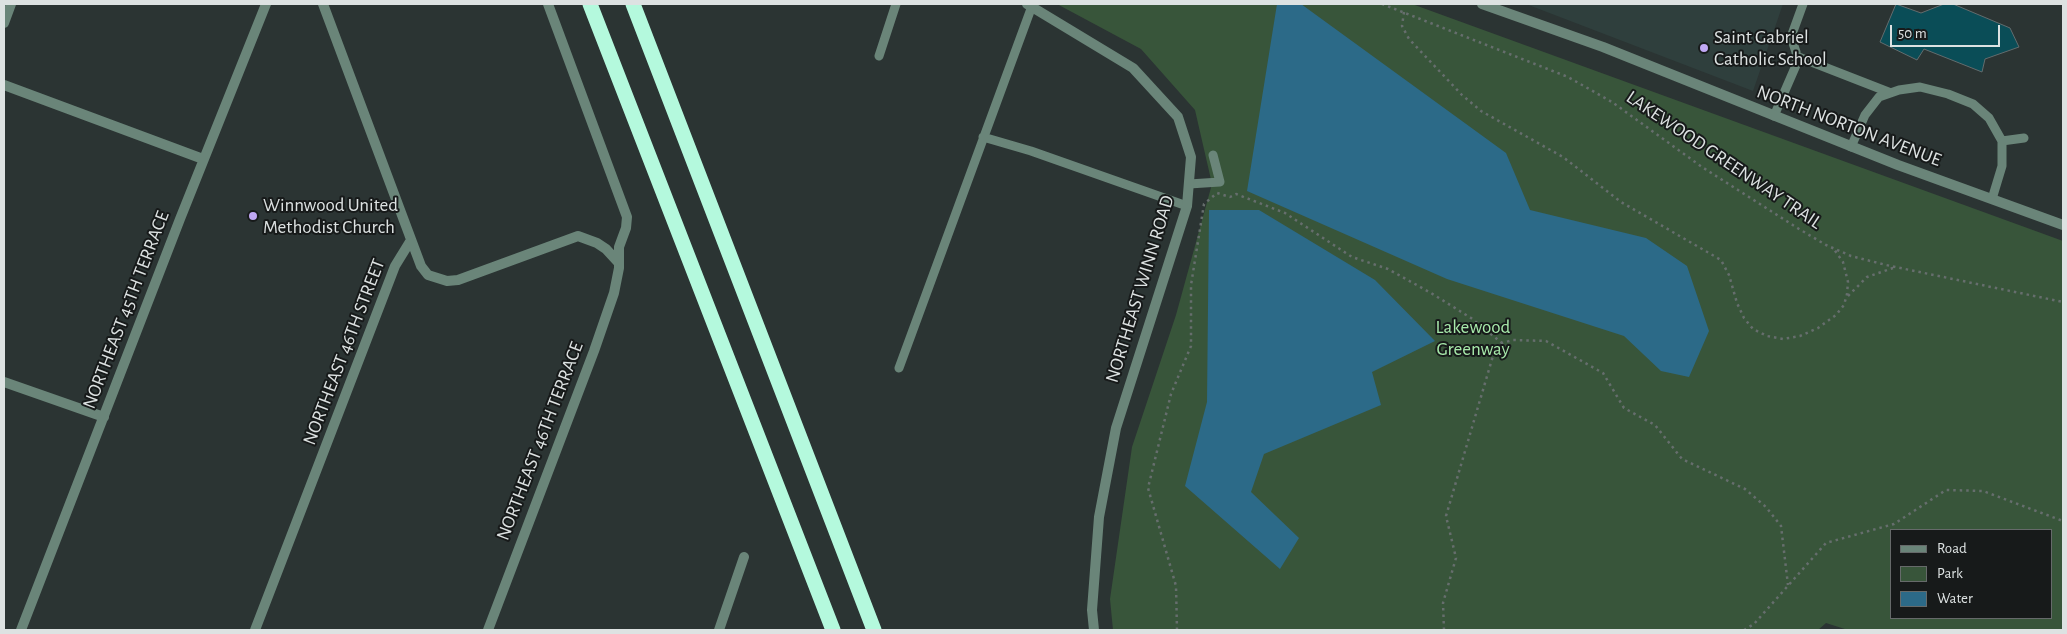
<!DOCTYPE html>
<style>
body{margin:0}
#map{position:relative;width:2067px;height:634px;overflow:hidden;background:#2b3433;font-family:"Alegreya Sans",sans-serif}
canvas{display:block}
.frame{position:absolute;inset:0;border:5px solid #dde2e2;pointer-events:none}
.legend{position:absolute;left:1890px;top:529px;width:162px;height:90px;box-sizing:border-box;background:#171a1a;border:1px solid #666a6a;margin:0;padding:6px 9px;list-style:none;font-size:15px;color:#dde2e2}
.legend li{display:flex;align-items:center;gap:10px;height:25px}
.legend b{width:25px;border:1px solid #666a6a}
.scale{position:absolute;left:1890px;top:25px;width:110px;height:22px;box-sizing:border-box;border:2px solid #dde2e2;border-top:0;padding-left:6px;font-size:15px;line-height:18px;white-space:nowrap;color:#dde2e2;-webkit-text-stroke:4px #171a1a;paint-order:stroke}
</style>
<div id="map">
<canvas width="2067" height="634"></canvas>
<div class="frame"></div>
<ul class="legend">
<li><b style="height:6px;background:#6a8579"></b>Road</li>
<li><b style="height:14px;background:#38553a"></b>Park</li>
<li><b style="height:14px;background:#2c6a88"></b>Water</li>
</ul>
<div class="scale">50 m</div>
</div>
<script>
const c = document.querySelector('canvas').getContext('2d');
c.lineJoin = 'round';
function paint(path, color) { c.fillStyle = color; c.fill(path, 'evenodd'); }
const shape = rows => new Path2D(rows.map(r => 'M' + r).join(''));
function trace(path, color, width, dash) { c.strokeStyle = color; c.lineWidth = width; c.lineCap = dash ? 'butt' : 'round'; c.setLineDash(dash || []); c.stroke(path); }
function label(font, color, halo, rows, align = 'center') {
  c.font = font + ' "Alegreya Sans",sans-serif'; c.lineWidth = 4; c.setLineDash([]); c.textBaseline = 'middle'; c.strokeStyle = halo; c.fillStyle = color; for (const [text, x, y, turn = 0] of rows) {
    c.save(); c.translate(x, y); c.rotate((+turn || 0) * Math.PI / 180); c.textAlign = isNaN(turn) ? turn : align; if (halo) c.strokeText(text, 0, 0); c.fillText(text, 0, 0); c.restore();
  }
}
paint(shape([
 [1526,4,1783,4,1753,91]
]), '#2f3f3d');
paint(shape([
 [1057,4,1412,4,2063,241,2063,630,1848,630,1826,623,1818,630,1113,630,1110,599,1132,447,1176,315,1212,184,1195,110,1141,49],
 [1891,530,2051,530,2051,618,1891,618]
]), '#38553a');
paint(shape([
 [1277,4,1301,4,1506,153,1530,210,1646,238,1687,266,1709,331,1689,377,1661,371,1624,336,1447,279,1247,191],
 [1209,210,1259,210,1375,280,1435,341,1372,372,1381,405,1264,454,1251,492,1299,538,1280,569,1185,486,1207,402]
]), '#2c6a88');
const building = shape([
 [1896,4,1921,13,1944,4,1953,4,2010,28,2019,47,1985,59,1982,72,1924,49,1917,60,1880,42,1896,4]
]);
paint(building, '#0a4d57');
trace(building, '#636c6e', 1);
trace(shape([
 [1382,4,1568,77,1612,102,1702,167,1799,229,1826,245,1851,256,1886,265,2063,302],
 [1404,12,1402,26,1409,39,1462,95,1481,111,1563,157,1621,202,1721,260,1729,275,1737,303,1744,318,1753,329,1767,336,1783,339,1800,336,1818,328,1836,315,1844,305,1847,294,1848,282,1843,262,1833,248],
 [1848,296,1867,277,1893,268],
 [1177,630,1176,586,1148,488,1171,394,1191,346,1191,285,1204,204,1217,193,1230,197,1236,194,1285,213,1352,257,1388,269,1431,293,1471,318,1502,343],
 [1444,630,1443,603,1456,558,1446,516,1495,349,1502,343,1513,340,1546,341,1603,373,1624,408,1655,425,1682,459,1745,489,1766,507,1781,526,1788,585],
 [1744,630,1754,624,1826,543,1894,524,1946,490,1983,491,2063,521]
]), '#666e6d', 2.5, [2.5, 4]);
trace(shape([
 [879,56,896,4],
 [1796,56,1891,93],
 [1774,116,1797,63,1796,52,1791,37,1803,4],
 [983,137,1031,151,1187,206],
 [2002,141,2024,138],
 [1851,147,1865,115,1879,97,1899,90,1920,87,1948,94,1973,104,1989,118,2002,141,2002,166,1992,199],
 [1189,184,1220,182,1213,155],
 [899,368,1032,6]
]), '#6a8579', 9);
trace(shape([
 [323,4,421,266,428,275,447,281,458,280,578,236,597,243,606,249,618,262],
 [1027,4,1133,68,1178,117,1191,157,1187,206,1116,428,1099,517,1092,610,1094,630],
 [1482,4,1603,47,1898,165,2063,225],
 [4,23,11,4],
 [4,85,203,159],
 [4,382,104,417],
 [21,630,180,219,266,4],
 [255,630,395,266,411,240],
 [488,630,594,351,614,293,619,268,619,247,626,228,627,217,548,4],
 [719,630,744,557]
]), '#6a8579', 10);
trace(shape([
 [590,4,833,630],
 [633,4,874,630]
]), '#b4f9dd', 15);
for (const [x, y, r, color] of [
 [1704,48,5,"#c0a8f4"],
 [253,216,5,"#c0a8f4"]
]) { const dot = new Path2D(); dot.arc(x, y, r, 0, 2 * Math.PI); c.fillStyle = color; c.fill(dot); trace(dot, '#171a1a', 2); }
label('19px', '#dde2e2', '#171a1a', [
 ["Saint Gabriel",1714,37],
 ["Catholic School",1714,59],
 ["Winnwood United",263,205],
 ["Methodist Church",263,227]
], 'left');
label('19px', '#dde2e2', '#171a1a', [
 ["NORTH NORTON AVENUE",1849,126,21],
 ["LAKEWOOD GREENWAY TRAIL",1724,160,34],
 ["NORTHEAST WINN ROAD",1140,289,-73],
 ["NORTHEAST 45TH TERRACE",126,310,-69],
 ["NORTHEAST 46TH STREET",344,352,-69],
 ["NORTHEAST 46TH TERRACE",540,441,-69]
]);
label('19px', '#a8eaab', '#171a1a', [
 ["Lakewood",1473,327],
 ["Greenway",1473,349]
]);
</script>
